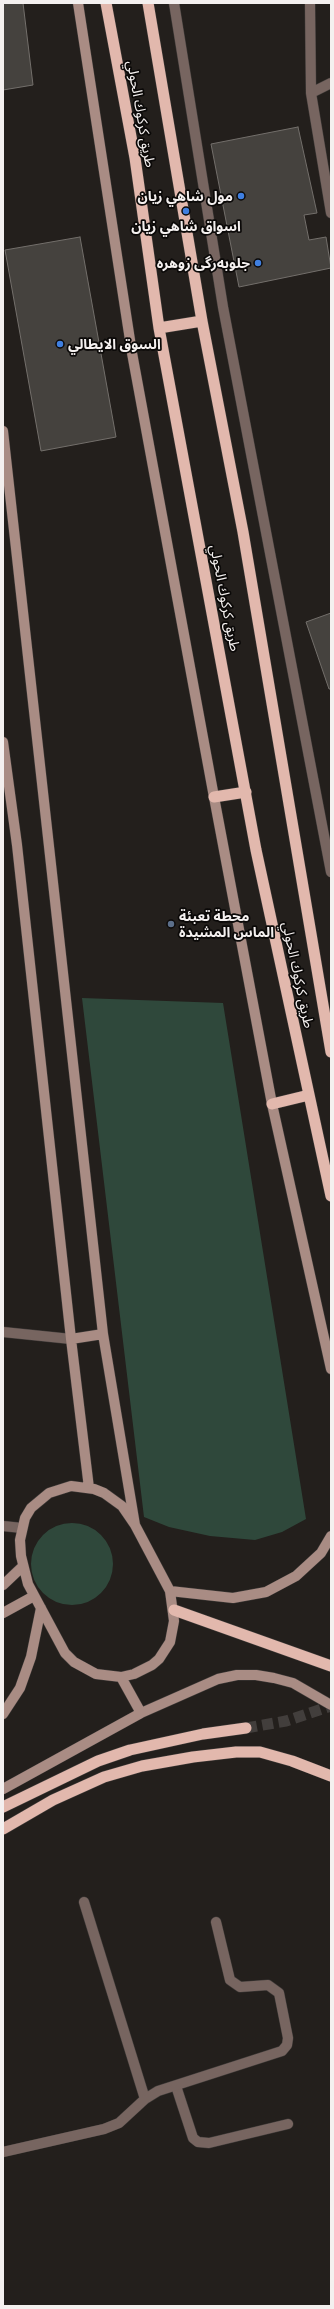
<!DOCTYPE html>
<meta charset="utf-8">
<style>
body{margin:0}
#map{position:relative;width:334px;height:2309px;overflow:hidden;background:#231f1c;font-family:Ubuntu,sans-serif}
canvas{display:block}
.frame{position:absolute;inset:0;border:4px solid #f4f0ef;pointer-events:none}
</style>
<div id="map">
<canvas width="334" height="2309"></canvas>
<div class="frame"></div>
</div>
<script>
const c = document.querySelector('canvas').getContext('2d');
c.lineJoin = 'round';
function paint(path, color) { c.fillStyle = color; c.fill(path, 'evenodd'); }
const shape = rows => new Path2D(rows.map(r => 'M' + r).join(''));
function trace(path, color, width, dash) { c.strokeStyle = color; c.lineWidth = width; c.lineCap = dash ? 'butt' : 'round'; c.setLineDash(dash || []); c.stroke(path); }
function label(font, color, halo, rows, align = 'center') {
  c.font = font + ' Ubuntu,"Noto Sans Arabic",sans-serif'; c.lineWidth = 3.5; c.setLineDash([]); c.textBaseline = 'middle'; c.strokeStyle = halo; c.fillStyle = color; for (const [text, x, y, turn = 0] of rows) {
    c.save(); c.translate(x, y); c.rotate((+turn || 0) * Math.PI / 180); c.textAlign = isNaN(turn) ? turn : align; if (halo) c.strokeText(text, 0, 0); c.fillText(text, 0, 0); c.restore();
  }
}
paint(shape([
 [82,998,223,1003,306,1519,282,1532,255,1540,210,1536,169,1527,144,1517],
 '31 1564a41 41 0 1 1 82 0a41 41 0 1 1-82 0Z'
]), '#2f483b');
const building = shape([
 [3,3,23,3,33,85,3,90,3,3],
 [298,127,317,213,304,215,309,240,326,237,331,268,239,287,211,144,298,127],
 [80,237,116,437,41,451,5,250,80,237],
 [331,613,331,689,329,689,306,622,331,613]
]);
paint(building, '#45423e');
trace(building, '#736f6b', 1);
trace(shape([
 [246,1728,286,1721,331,1706]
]), '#423e3c', 11, [11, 5.5]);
const service = shape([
 [3,1526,22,1528],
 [176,2086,193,2138,198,2142,209,2143,288,2124]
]);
const minor = shape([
 [174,3,223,307,331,872],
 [310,3,311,93,331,213],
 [311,93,331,83],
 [84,1902,145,2099],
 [3,2152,104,2129,119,2123,145,2099,158,2091,282,2051,287,2045,288,2038,279,1993,268,1985,240,1987,230,1980,216,1922]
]);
const tertiary = shape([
 [3,1332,71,1339]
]);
const secondary = shape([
 [78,3,132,353,214,797,272,1104,331,1369],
 [3,431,103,1334,135,1525],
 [3,742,17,845,71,1339,89,1488],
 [71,1339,103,1334],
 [71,1486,94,1489,104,1493,122,1506,135,1525,170,1591,174,1621,170,1642,159,1659,152,1665,134,1674,121,1677,96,1674,74,1662,65,1653,28,1584,21,1556,20,1540,25,1518,31,1508,49,1493,71,1486],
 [3,1585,23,1566],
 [170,1591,233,1598,266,1592,296,1576,321,1553,331,1536],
 [3,1613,34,1596],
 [121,1677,141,1713],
 [3,1714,20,1688,31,1657,41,1608],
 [3,1789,141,1713,218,1679,237,1675,256,1675,274,1678,293,1683,331,1705]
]);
const trunk = shape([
 [106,3,135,158,159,328,256,850,331,1196],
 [148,3,202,321,243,532,331,1052],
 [159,328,202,321],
 [214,797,246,792],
 [272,1104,309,1095],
 [174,1610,331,1666],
 [3,1807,98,1761,130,1750,203,1734,246,1728],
 [3,1829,53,1800,104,1777,142,1766,193,1757,236,1752,260,1752,292,1761,331,1776]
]);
trace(service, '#403c3a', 11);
trace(minor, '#403c3a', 11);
trace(tertiary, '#403c3a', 11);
trace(secondary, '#403c3a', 11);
trace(trunk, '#403c3a', 12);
trace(service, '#776560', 10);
trace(minor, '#776560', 10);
trace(tertiary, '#776560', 10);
trace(secondary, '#a98c84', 10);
trace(trunk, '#e2b8ad', 11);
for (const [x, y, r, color] of [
 [241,196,4,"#3f7fe0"],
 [186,211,4,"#3f7fe0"],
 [258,263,4,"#3f7fe0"],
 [60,344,4,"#3f7fe0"],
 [171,924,4,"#5c6f8a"]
]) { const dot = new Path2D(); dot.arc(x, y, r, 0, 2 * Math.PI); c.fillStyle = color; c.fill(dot); trace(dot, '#0b0908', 1.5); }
label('14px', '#f4f0ef', '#0b0908', [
 ["طريق كركوك الحولي",141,114,80],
 ["طريق كركوك الحولي",225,598,79],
 ["طريق كركوك الحولي",298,975,78]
]);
label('bold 14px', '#f4f0ef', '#0b0908', [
 ["مول شاهي زيان",233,196],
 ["اسواق شاهي زيان",186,226,"center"],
 ["جلوبەرگی زوهرە",250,263],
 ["السوق الايطالي",68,344,"left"],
 ["محطة تعبئة",179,916,"left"],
 ["الماس المشيدة",179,932,"left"]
], 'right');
</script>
